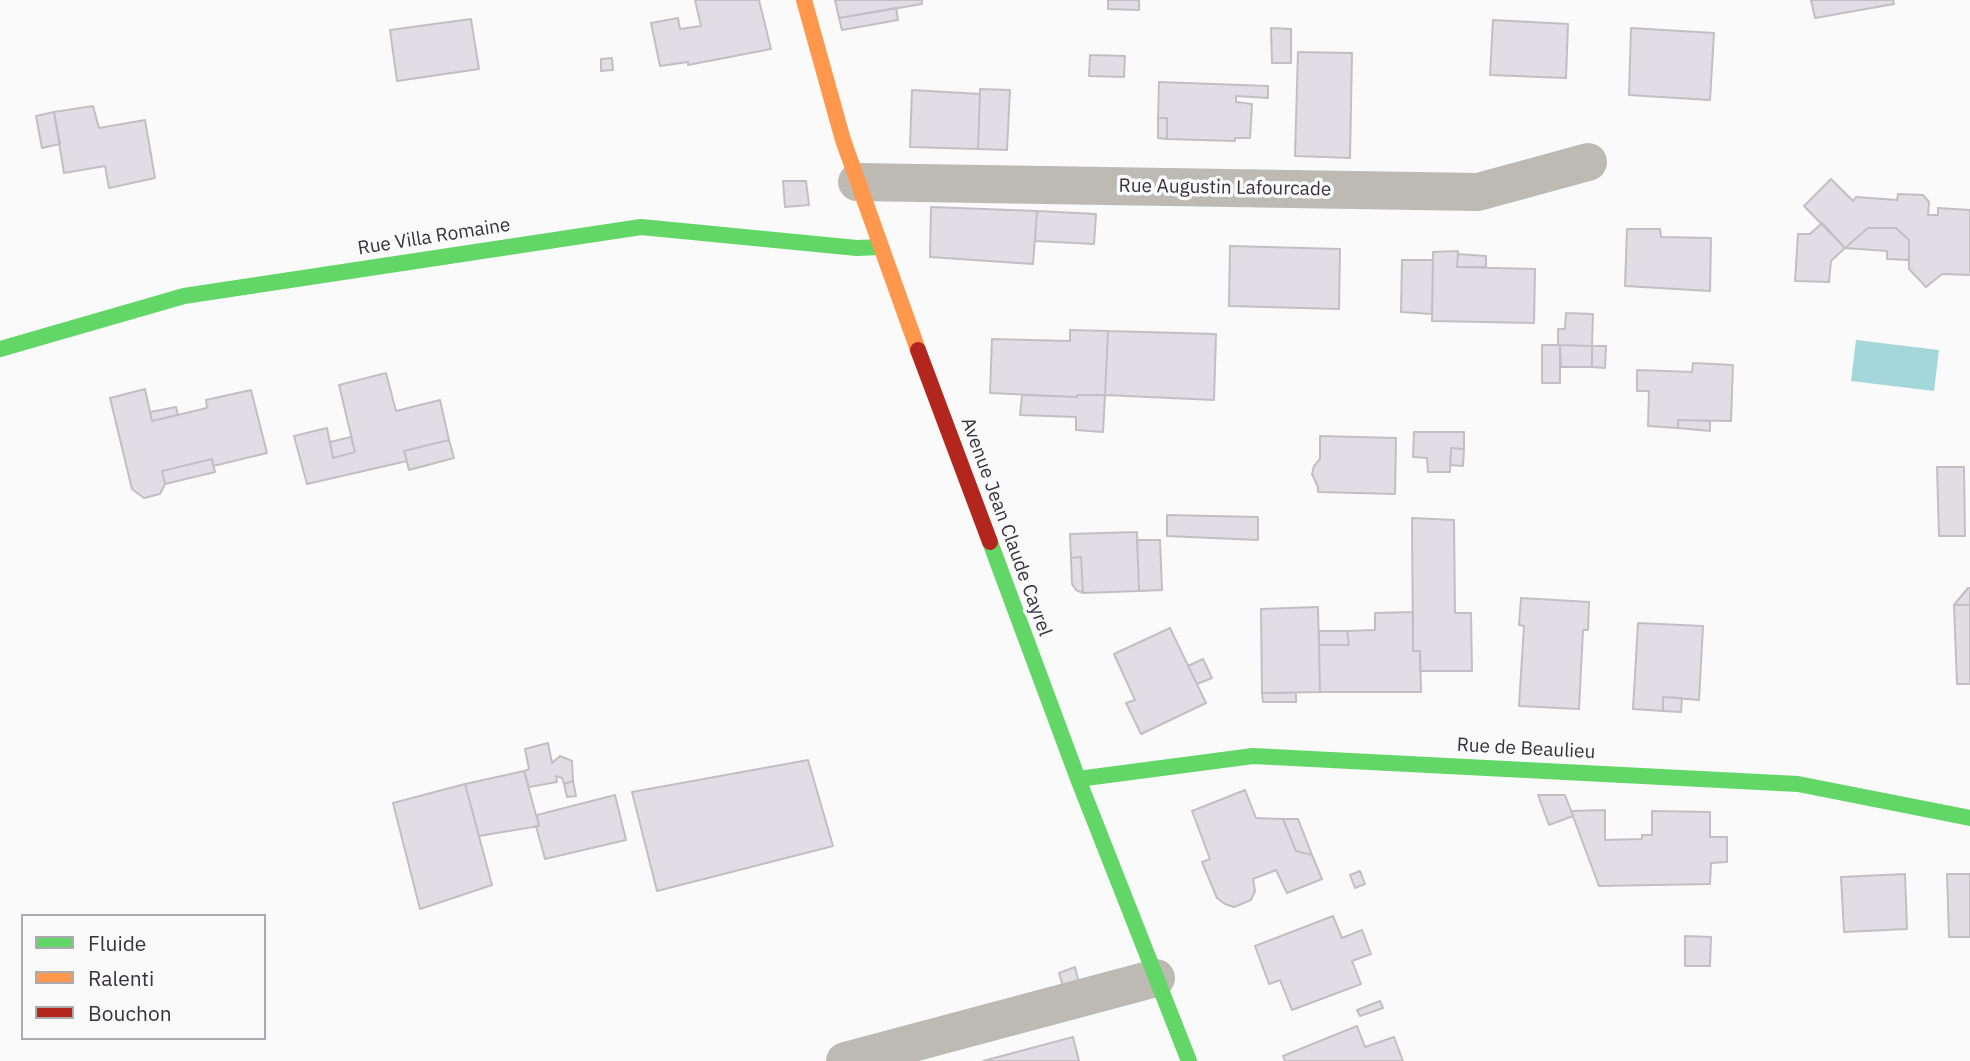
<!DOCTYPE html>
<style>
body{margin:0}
#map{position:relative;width:1970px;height:1061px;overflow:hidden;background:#fafafa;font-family:"IBM Plex Sans",sans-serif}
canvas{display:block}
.legend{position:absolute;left:21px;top:914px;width:245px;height:126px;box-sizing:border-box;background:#fafafa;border:2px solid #acaaaf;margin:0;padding:9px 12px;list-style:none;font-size:21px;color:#36323e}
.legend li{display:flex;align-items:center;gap:14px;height:35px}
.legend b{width:35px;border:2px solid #acaaaf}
</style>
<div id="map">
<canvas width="1970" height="1061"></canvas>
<ul class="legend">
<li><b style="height:9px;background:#63d668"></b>Fluide</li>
<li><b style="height:9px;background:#ff974d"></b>Ralenti</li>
<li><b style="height:9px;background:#b3261e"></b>Bouchon</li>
</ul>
</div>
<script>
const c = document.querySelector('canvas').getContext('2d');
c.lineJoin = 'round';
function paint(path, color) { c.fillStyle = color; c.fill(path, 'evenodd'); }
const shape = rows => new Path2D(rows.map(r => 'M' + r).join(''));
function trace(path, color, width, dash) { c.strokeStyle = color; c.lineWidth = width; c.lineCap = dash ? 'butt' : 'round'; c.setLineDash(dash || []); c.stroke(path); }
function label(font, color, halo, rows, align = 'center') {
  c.font = font + ' "IBM Plex Sans",sans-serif'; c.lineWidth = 7; c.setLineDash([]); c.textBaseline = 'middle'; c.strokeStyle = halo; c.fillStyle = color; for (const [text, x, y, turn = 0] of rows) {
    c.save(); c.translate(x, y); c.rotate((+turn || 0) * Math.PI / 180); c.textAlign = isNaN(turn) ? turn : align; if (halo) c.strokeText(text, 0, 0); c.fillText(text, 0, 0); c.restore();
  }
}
paint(shape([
 [1856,340,1939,350,1934,391,1851,381]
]), '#a4d7d9');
const building = shape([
 [695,0,759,0,771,49,688,65,688,62,660,66,651,23,678,18,680,29,701,26,695,0],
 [835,0,922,0,922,4,839,18,835,0],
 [1108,0,1139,0,1139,10,1108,9,1108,0],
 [1811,0,1893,0,1894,4,1815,18,1811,0],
 [896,8,898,20,842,30,839,18,896,8],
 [471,19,479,69,397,81,390,30,471,19],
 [1493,20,1568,24,1566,78,1490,75,1493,20],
 [1271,28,1291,29,1291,63,1272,63,1271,28],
 [1631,28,1714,33,1710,100,1629,95,1631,28],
 [1298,52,1352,53,1350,158,1295,156,1298,52],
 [1090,55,1125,56,1124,77,1089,76,1090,55],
 [612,58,613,70,601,71,601,59,612,58],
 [1159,82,1268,86,1268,98,1236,96,1236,102,1252,104,1250,138,1235,138,1235,141,1167,139,1167,118,1158,118,1159,82],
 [980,89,1010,90,1007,150,978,149,980,89],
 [912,90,980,94,978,149,910,147,912,90],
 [93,106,99,128,145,120,155,178,109,188,105,166,64,173,54,112,93,106],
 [54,112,60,144,42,148,36,116,54,112],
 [1158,118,1167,118,1167,139,1158,138,1158,118],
 [1831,179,1853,201,1856,197,1897,200,1898,194,1923,195,1929,202,1928,215,1938,215,1938,208,1970,210,1970,275,1942,274,1926,287,1909,269,1909,240,1896,228,1868,228,1845,248,1804,206,1831,179],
 [783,181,806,181,809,205,785,207,783,181],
 [931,207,1037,211,1033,264,930,257,931,207],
 [1037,211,1096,214,1094,244,1035,241,1037,211],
 [1822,223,1845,248,1831,261,1829,282,1795,281,1798,234,1810,234,1822,223],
 [1868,228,1896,228,1909,240,1909,260,1887,259,1887,251,1845,248,1868,228],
 [1627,229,1660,229,1661,237,1711,238,1710,291,1625,286,1627,229],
 [1230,246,1340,249,1339,309,1229,306,1230,246],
 [1458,251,1457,267,1535,269,1534,323,1432,321,1433,252,1458,251],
 [1458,254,1486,256,1486,267,1457,267,1458,254],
 [1402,260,1433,260,1432,314,1401,312,1402,260],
 [1566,313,1593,314,1592,346,1558,345,1558,329,1565,329,1566,313],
 [1070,330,1108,331,1105,395,1077,395,1077,397,990,393,992,339,1070,341,1070,330],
 [1108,331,1216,334,1214,400,1105,395,1108,331],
 [1542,345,1560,345,1560,383,1542,383,1542,345],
 [1560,345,1592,346,1592,367,1561,367,1560,345],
 [1592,346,1606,346,1605,368,1592,367,1592,346],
 [1693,363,1733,365,1731,421,1678,420,1678,428,1648,426,1649,391,1637,391,1637,370,1692,372,1693,363],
 [386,373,396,411,440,400,449,440,404,451,407,461,307,484,294,436,327,428,333,458,355,452,339,385,386,373],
 [145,389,152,421,207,408,206,400,251,390,267,453,213,466,212,459,162,471,165,484,160,494,144,498,132,489,110,398,145,389],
 [1022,395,1077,397,1077,395,1105,395,1103,432,1076,430,1076,417,1020,415,1022,395],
 [176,407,178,415,152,421,150,412,176,407],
 [1678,420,1710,421,1710,431,1678,428,1678,420],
 [1414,432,1464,432,1464,449,1451,448,1450,472,1428,472,1427,458,1413,457,1414,432],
 [1320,436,1396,438,1395,494,1318,492,1318,487,1312,474,1314,466,1320,459,1320,436],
 [351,437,355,452,333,458,330,442,351,437],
 [449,440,454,458,409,470,404,451,449,440],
 [1451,448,1464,449,1463,466,1450,465,1451,448],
 [212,459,215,472,165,484,162,471,212,459],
 [1937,467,1964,467,1965,536,1939,536,1937,467],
 [1167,515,1258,517,1258,540,1167,536,1167,515],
 [1412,518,1454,520,1455,613,1471,613,1472,671,1420,671,1420,651,1413,651,1412,518],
 [1137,532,1139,591,1083,593,1081,557,1071,558,1070,534,1137,532],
 [1137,540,1160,540,1162,590,1139,591,1137,540],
 [1081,557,1083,593,1076,590,1072,584,1071,558,1081,557],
 [1968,588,1970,588,1970,605,1954,605,1968,588],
 [1521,598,1589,602,1588,630,1583,630,1579,709,1519,706,1524,626,1519,625,1521,598],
 [1954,605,1970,605,1970,684,1957,684,1954,605],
 [1318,607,1320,692,1262,693,1261,609,1318,607],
 [1413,612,1413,651,1420,651,1421,692,1320,692,1319,645,1349,645,1347,631,1375,630,1375,613,1413,612],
 [1638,623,1703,626,1699,700,1663,697,1663,711,1633,709,1638,623],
 [1170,628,1206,703,1141,734,1126,703,1135,700,1114,654,1170,628],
 [1319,631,1347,631,1349,645,1319,645,1319,631],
 [1203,659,1212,678,1197,684,1188,666,1203,659],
 [1262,693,1296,693,1296,702,1263,702,1262,693],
 [1663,697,1682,698,1681,712,1663,711,1663,697],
 [548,743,552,763,560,756,572,761,573,781,564,784,562,778,556,776,557,782,529,787,524,771,529,769,525,749,548,743],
 [808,760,833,846,657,891,632,792,808,760],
 [524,771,539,826,479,836,465,784,524,771],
 [573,781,576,796,567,797,564,784,573,781],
 [465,784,492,885,420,909,393,803,465,784],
 [1245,790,1256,818,1283,819,1296,851,1312,855,1322,879,1287,893,1276,870,1253,879,1255,891,1251,900,1234,907,1225,904,1217,898,1202,862,1210,859,1192,811,1245,790],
 [615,795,626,840,545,859,536,826,539,826,537,815,615,795],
 [1538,795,1565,795,1573,816,1549,825,1538,795],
 [1605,810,1605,840,1642,839,1642,835,1652,835,1652,811,1710,812,1710,837,1727,837,1727,862,1711,863,1710,884,1599,886,1571,811,1605,810],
 [1283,819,1298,819,1312,855,1296,851,1283,819],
 [1360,871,1365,884,1355,888,1350,875,1360,871],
 [1905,874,1907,929,1844,932,1841,877,1905,874],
 [1947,874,1970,874,1970,937,1949,937,1947,874],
 [1333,916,1342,938,1362,930,1371,954,1352,961,1361,984,1292,1010,1280,980,1269,984,1255,946,1333,916],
 [1685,936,1711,937,1710,966,1685,966,1685,936],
 [1075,967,1079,983,1063,987,1059,973,1075,967],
 [1380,1001,1383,1008,1360,1016,1357,1010,1380,1001],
 [1357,1026,1365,1047,1394,1037,1403,1061,1285,1061,1283,1056,1357,1026],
 [1073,1037,1079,1061,983,1061,1073,1037]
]);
paint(building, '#e0dee4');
trace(building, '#c1bfc4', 2);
trace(shape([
 [857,182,1478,192,1588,162],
 [845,1061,1156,978]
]), '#bdbab3', 38);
trace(shape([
 [0,349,184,296,641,227,857,248,880,247],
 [990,542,1078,779,1189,1061],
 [1078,779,1253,756,1798,784,1970,818]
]), '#63d668', 16);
trace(shape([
 [804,0,843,140,918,350]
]), '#ff974d', 16);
trace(shape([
 [918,350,990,542]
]), '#b3261e', 16);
label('19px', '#36323e', '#fafafa', [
 ["Rue Augustin Lafourcade",1225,188,1],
 ["Rue Villa Romaine",434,237,-9],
 ["Avenue Jean Claude Cayrel",1006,527,70],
 ["Rue de Beaulieu",1526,749,3]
]);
</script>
